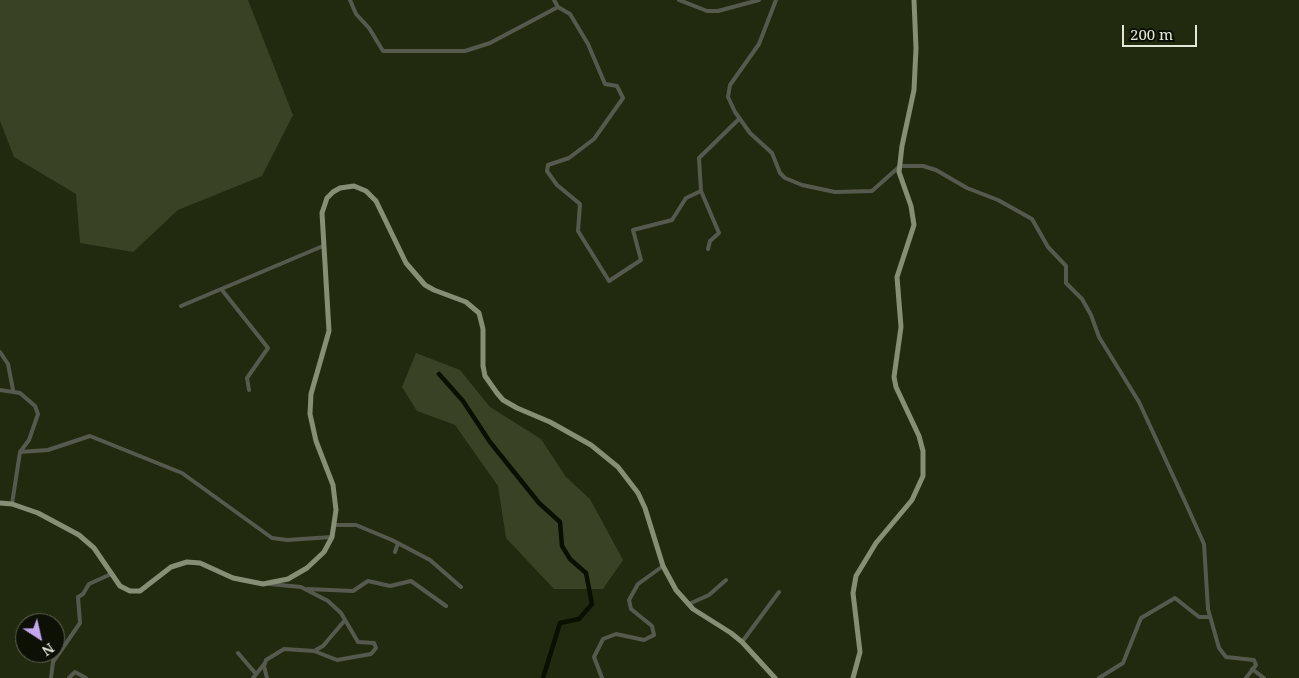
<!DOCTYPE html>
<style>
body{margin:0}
#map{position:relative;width:1299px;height:678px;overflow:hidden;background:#21290e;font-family:"Noto Serif",serif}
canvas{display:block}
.north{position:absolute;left:15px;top:613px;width:50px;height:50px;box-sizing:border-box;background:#0c1005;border:1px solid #626659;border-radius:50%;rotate:145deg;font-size:14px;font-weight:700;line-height:20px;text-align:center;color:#e2e7d7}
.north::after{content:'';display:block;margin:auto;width:18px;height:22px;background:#c5a7f1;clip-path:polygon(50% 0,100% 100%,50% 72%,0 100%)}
.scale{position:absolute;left:1122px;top:25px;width:75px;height:22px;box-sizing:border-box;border:2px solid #e2e7d7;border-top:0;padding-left:6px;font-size:15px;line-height:18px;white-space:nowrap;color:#e2e7d7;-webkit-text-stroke:4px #0c1005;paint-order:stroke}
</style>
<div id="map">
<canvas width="1299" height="678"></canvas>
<div class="north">N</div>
<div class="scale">200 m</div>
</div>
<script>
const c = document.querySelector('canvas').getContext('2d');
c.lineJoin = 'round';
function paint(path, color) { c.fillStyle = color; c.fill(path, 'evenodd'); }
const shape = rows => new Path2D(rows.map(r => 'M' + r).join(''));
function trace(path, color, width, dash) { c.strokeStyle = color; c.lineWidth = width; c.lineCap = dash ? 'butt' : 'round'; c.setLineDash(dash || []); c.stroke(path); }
paint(shape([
 [0,0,248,0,293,115,262,176,178,210,133,252,80,243,76,194,14,157,0,121],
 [416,353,460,370,490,407,541,439,566,477,590,499,623,560,603,589,554,589,506,538,498,486,455,425,417,411,402,387]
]), '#394224');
trace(shape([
 [439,374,463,401,490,442,539,503,560,522,562,546,570,559,586,573,592,604,579,619,560,623,543,678]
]), '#0a1000', 4.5);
trace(shape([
 [350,0,356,14,369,28,383,51,465,51,490,43,558,7,570,14,588,44,605,84,617,86,623,98,594,139,569,158,548,165,547,171,557,185,580,204,578,231,609,281,641,260,633,230,672,220,686,198,701,191],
 [554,0,558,7],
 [679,0,707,11,718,11,759,0],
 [776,0,759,44,730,85,728,97,735,112,750,133,772,153,780,173,785,178,802,185,835,192,872,191,900,166,923,166,936,170,967,188,998,200,1032,219,1048,247,1066,266,1066,283,1082,299,1091,315,1099,337,1139,402,1187,506,1204,544,1208,609,1219,648,1226,657,1254,660,1256,665,1246,678],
 [708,249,710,241,719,233,701,191,699,158,739,119],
 [222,290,268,348,247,378,249,390],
 [181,306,323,246],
 [0,352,8,364,13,390],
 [0,390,20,393,35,406,38,414,29,440,20,452,12,504],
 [20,452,48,450,90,436,182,473,272,538,287,540,332,537],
 [335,525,356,525,392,540,430,560,461,587],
 [395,552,398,543],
 [308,589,353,591,368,581,390,586,411,581,446,606],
 [689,604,709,595,726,580],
 [742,642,779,592],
 [314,651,323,646,345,620],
 [238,653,256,674],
 [1252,669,1264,678],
 [51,678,53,662,80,623,78,597,83,594,89,584,111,574],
 [69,678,75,672,86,678],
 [253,678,265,663],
 [267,678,264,666,266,660,284,649,314,651,337,660,371,654,376,648,374,643,358,642,341,613,328,601,301,587,270,584],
 [602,678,594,657,603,639,616,634,644,640,654,635,652,626,631,609,629,600,638,584,663,566],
 [1099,678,1123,663,1141,618,1175,598,1199,617,1210,617]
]), '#565a4e', 4);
trace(shape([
 [0,503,12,504,38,513,79,535,94,548,120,586,130,591,140,591,171,567,187,562,200,563,233,578,263,584,288,579,307,568,324,552,332,537,336,510,333,485,316,441,310,414,311,394,329,331,322,213,327,198,333,192,340,188,354,186,366,191,376,201,406,263,425,285,434,290,466,302,479,313,483,329,483,366,485,376,497,393,503,400,517,408,550,422,591,445,618,467,638,493,645,508,663,566,676,590,693,609,731,633,742,642,775,678],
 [853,678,860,652,853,593,856,576,876,543,912,500,923,476,923,451,919,436,896,387,894,377,901,327,897,277,914,225,911,206,899,172,902,146,914,90,916,48,914,0]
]), '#868f75', 5);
</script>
